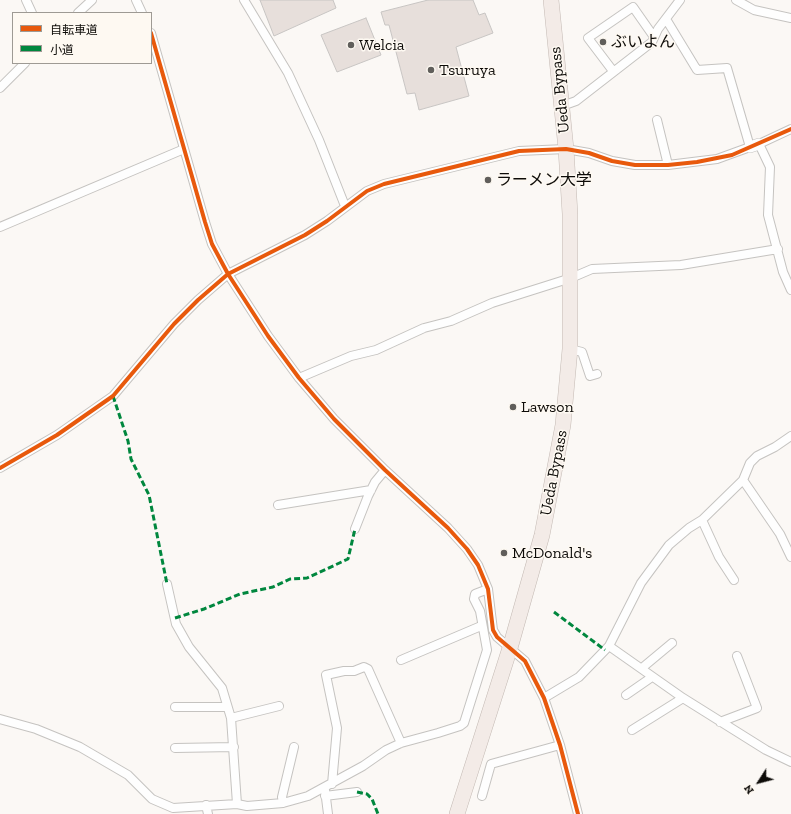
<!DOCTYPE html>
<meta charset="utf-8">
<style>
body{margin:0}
#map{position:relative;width:791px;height:814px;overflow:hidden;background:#fbf8f5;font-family:"Zilla Slab","Noto Sans JP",serif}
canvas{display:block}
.legend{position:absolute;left:12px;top:12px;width:140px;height:52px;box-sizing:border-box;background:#fef9f2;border:1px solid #9e9a94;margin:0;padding:5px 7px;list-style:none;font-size:12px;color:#0d0b08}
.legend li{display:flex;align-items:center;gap:8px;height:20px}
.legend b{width:20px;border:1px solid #9e9a94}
.north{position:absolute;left:739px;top:762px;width:40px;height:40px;-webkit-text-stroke:3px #fef9f2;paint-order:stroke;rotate:234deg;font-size:11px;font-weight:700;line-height:16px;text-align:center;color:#0d0b08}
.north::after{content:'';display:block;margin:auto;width:14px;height:18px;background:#0d0b08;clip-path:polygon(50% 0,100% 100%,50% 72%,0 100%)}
</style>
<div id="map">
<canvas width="791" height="814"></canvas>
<ul class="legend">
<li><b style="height:5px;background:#e8590c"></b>自転車道</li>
<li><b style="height:5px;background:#00873e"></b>小道</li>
</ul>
<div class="north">N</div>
</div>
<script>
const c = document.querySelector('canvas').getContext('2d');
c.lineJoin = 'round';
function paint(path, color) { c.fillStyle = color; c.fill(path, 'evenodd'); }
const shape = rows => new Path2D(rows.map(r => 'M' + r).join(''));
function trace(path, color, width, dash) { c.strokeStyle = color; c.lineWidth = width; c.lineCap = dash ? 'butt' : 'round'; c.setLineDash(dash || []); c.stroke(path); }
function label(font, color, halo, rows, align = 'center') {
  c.font = font + ' "Zilla Slab","Noto Sans JP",serif'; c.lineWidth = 3; c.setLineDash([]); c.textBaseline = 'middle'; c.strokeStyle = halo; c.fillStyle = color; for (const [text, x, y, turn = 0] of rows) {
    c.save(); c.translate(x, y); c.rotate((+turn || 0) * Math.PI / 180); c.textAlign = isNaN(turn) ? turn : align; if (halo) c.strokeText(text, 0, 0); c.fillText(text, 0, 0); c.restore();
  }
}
const building = shape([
 [260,0,333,0,336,8,274,36,260,0],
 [428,0,473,0,479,15,485,13,493,33,456,47,469,96,419,110,415,93,407,94,389,25,385,25,381,12,428,0],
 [366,18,381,55,337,72,321,35,366,18]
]);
paint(building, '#e7dfdb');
trace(building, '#c8c5c3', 1);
const street = shape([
 [26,0,32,13],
 [136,0,142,13],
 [244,0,288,73,319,140,345,206],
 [736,0,754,10,791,18],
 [78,13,92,0],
 [151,33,205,222,212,244,228,274,268,336,299,378,334,419,385,470,448,528,467,549,478,565,488,589,493,630,497,637,525,661,544,698,560,745,578,814],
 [613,71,588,38,633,7,654,37],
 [0,88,25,63],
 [562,106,576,101,652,42,658,29,680,0],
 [657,120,668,165],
 [791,129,759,144,770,167,768,215,783,272,791,290],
 [0,227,184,149],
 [570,349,582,352,590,376,597,374],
 [299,378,351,356,376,350,424,328,451,321,492,303,571,278,592,269,681,265,778,249],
 [0,468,57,435,113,396,174,324,198,300,228,274,305,235,327,221,367,191,384,184,519,151,566,149,589,153,612,161,635,165,668,165,717,159,750,147,727,68,697,70,666,19],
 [743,480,780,534,791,557],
 [278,505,371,490],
 [702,520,719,557,734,580],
 [355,529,368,496,375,482,385,470],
 [167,584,176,624,189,647,222,688,231,718,237,804],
 [609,646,683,698,766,750,791,762],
 [401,660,481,626],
 [642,668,672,643],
 [626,695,652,677],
 [544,698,579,677,609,646,641,583,669,545,689,528,702,520,743,480,750,463,757,456,775,447,791,436],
 [175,707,227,707],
 [231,718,279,706],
 [0,719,36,729,80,747,128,775,152,799,173,808,237,804,247,806,283,803,308,796,363,766,386,750,401,743,438,733,460,726,464,723,487,650,480,611,474,599,475,594,488,589],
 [720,722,757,708,737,656],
 [632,730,683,698],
 [175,748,234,747],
 [332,784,337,728,326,675,344,671,354,671,364,667,368,669,401,743],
 [325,790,328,814],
 [325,796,357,792],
 [482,796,491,764,560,745],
 [283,803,282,797,294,747],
 [206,805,208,814]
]);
const secondary = shape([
 [750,147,759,144]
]);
const highway = shape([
 [457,814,510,648,542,535,563,425,570,349,570,214,566,149,551,0]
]);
trace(street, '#c5c3c0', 10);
trace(secondary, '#c5c3c0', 12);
trace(highway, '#c3b9b3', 16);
trace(street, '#fefefe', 8);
trace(secondary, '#fefefe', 11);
trace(highway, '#f3ebe7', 15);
trace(shape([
 [113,396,128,441,131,459,149,495,167,584],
 [554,612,605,650],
 [175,618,204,609,240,594,273,587,290,579,307,578,348,559,355,529],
 [357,792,367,794,372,799,378,814]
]), '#00873e', 3, [6, 3]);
trace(shape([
 [151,33,205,222,212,244,228,274,268,336,299,378,334,419,385,470,448,528,467,549,478,565,488,589,493,630,497,637,525,661,544,698,560,745,578,814],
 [0,468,57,435,113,396,174,324,198,300,228,274,305,235,327,221,367,191,384,184,519,151,566,149,589,153,612,161,635,165,668,165,697,162,732,155,791,129]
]), '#e8590c', 4);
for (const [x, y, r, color] of [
 [603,42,4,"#605e5b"],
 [351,45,4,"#605e5b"],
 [431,70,4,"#605e5b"],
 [488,180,4,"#605e5b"],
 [513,407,4,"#605e5b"],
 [504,553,4,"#605e5b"]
]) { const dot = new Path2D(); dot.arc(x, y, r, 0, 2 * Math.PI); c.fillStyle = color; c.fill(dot); trace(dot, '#fef9f2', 1.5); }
label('16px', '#0d0b08', '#fef9f2', [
 ["ぶいよん",611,42],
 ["Welcia",359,45],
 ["Tsuruya",439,70],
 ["ラーメン大学",496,180],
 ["Lawson",521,407],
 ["McDonald's",512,553]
], 'left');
label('16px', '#0d0b08', '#fef9f2', [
 ["Ueda Bypass",560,90,-96],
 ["Ueda Bypass",554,473,-79]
]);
</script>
